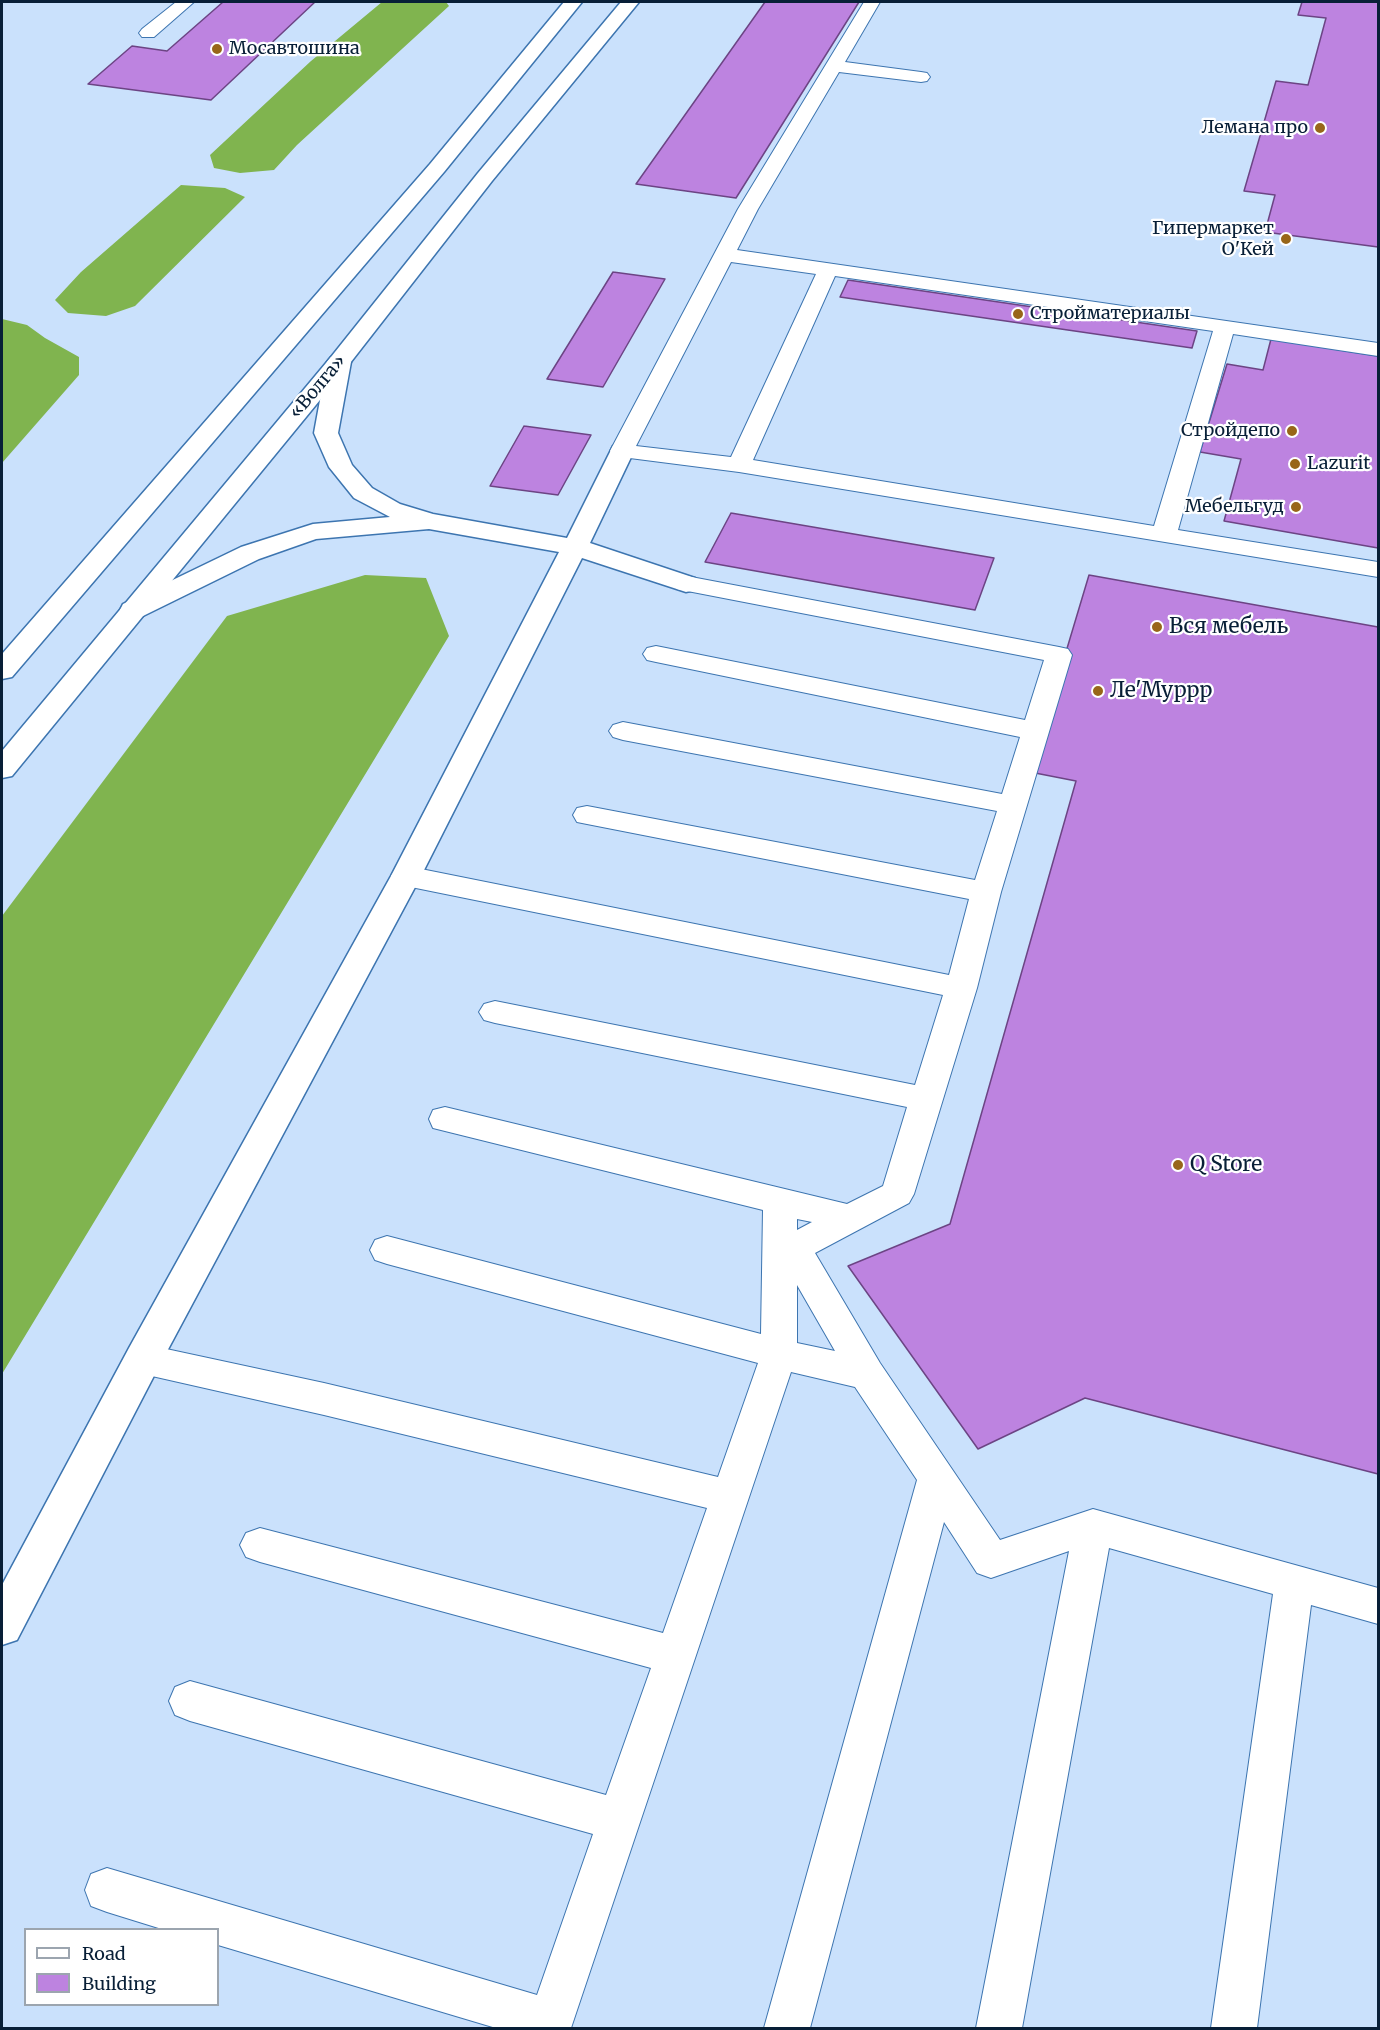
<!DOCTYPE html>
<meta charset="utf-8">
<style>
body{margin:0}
#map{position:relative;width:1380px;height:2030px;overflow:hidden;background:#cae1fc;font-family:Merriweather,serif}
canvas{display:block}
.frame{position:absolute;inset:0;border:3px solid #081f37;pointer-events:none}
.legend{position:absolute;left:24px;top:1928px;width:195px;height:78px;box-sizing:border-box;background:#fff;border:2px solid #9ca5af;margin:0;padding:8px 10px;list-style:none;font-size:18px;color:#081f37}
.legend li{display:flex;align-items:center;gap:12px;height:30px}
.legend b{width:30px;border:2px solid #9ca5af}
</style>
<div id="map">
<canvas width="1380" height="2030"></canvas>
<div class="frame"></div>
<ul class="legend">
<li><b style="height:8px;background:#fff"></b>Road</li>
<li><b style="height:16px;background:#bd83e0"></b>Building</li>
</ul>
</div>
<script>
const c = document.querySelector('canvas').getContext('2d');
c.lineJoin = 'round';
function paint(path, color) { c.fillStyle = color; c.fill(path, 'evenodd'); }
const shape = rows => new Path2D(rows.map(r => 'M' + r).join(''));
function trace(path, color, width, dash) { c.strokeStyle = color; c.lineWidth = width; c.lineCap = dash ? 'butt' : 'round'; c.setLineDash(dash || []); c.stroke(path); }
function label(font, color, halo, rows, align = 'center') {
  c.font = font + ' Merriweather,serif'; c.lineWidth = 4.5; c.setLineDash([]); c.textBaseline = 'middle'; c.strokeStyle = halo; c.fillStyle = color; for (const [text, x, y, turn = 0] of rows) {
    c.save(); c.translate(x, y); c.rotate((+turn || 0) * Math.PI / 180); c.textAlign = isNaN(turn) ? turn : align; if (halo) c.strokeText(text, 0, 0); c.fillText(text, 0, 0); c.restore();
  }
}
paint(shape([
 [382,2,446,2,449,6,297,145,274,170,240,173,214,168,210,155,311,61],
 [181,185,225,188,245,197,135,306,106,316,68,313,55,300,81,272],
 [2,319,27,325,45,338,79,357,79,375,2,463],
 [365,575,426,578,449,636,2,1374,2,916,227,616]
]), '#80b44f');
const building = shape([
 [223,2,315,2,211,100,88,84,132,46,167,51,223,2],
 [765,2,859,2,736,198,636,184,765,2],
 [1302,2,1378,2,1378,247,1265,232,1275,195,1244,191,1276,81,1308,85,1326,18,1298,15,1302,2],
 [613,272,665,279,603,387,547,379,613,272],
 [848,280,1197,331,1192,348,840,297,848,280],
 [1271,339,1378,356,1378,548,1224,521,1241,459,1200,452,1227,364,1263,370,1271,339],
 [524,426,591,435,558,495,490,486,524,426],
 [731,513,994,558,975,610,705,562,731,513],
 [1089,575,1378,627,1378,1474,1085,1398,978,1449,848,1266,950,1224,1076,781,1030,772,1089,575]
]);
paint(building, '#bd83e0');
trace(building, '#6c4484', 1.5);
const service = shape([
 [176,2,194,2,154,37,142,37,139,33,142,29,176,2],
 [864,2,880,2,845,62,921,72,927,73,930,77,927,81,921,82,839,72,758,209,737,250,1378,343,1378,356,1233,334,1178,530,1378,562,1378,577,739,472,614,456,610,451,738,209,864,2],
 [731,262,816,274,731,457,636,446,731,262],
 [835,276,1213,331,1154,526,753,460,835,276],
 [686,576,1059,647,1068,649,1072,655,1001,892,977,988,914,1194,909,1203,815,1253,880,1363,1000,1540,1093,1509,1378,1588,1378,1624,1311,1605,1257,2028,1211,2028,1273,1594,1109,1548,1022,2028,976,2028,1069,1551,991,1578,977,1573,944,1522,810,2028,764,2028,917,1480,855,1387,791,1372,571,2028,496,2028,218,1945,218,1930,165,1930,107,1912,91,1906,85,1890,91,1874,107,1868,537,1995,593,1834,190,1721,175,1715,169,1701,175,1687,190,1681,606,1795,651,1668,260,1562,246,1557,240,1545,246,1533,260,1528,663,1633,707,1508,324,1415,143,1374,130,1370,125,1359,130,1348,143,1344,324,1383,718,1477,758,1363,387,1264,375,1260,370,1250,375,1240,387,1236,761,1334,763,1210,445,1131,433,1128,429,1119,433,1110,445,1107,847,1204,883,1186,907,1107,495,1023,484,1020,479,1012,484,1004,495,1001,915,1085,943,995,406,886,396,883,391,876,396,869,406,866,949,975,969,899,587,824,577,822,573,815,577,808,587,806,975,880,997,811,623,740,613,737,609,731,613,725,623,722,1002,794,1020,737,656,662,647,660,643,654,647,648,656,646,1025,720,1044,660,677,589,673,584,677,579,686,576],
 [797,1219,812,1222,797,1230,797,1219],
 [797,1285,835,1351,797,1343,797,1285]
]);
const minor = shape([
 [339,355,347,357,351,362,338,433,352,465,372,488,400,504,433,514,567,538,613,446,622,444,631,446,634,451,590,543,695,578,699,584,695,590,686,592,582,558,421,876,157,1370,17,1640,2,1645,2,1585,129,1348,391,876,559,552,429,529,316,539,259,559,143,616,133,618,123,616,120,610,123,604,241,547,313,524,390,517,354,498,329,467,314,433,327,362,331,357,339,355]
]);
const trunk = shape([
 [564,2,582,2,444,172,12,677,2,679,2,654,430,164,564,2],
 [621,2,639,2,492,181,347,367,12,776,2,778,2,751,331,357,478,173,621,2]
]);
trace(service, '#3d75b0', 2);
trace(minor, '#3d75b0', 3);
trace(trunk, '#3d75b0', 3);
paint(service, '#fff');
paint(minor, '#fff');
paint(trunk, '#fff');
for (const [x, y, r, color] of [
 [217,49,6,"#986619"],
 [1320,128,6,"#986619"],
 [1286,239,6,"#986619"],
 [1018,314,6,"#986619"],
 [1292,431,6,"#986619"],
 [1295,464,6,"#986619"],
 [1296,507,6,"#986619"],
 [1157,627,6,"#986619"],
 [1098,691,6,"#986619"],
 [1178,1165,6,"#986619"]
]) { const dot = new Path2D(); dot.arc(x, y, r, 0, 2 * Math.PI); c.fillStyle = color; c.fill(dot); trace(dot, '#fff', 2); }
label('18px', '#081f37', '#fff', [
 ["Мосавтошина",229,49,"left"],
 ["Лемана про",1308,128],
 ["Гипермаркет",1274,229],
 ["О'Кей",1274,250],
 ["Стройматериалы",1030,314,"left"],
 ["Стройдепо",1280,431],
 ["Lazurit",1307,464,"left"],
 ["Мебельгуд",1284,507]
], 'right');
label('18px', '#081f37', '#fff', [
 ["«Волга»",318,387,-50]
]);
label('21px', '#081f37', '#fff', [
 ["Вся мебель",1169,627],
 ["Ле'Муррр",1110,691],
 ["Q Store",1190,1165]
], 'left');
</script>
